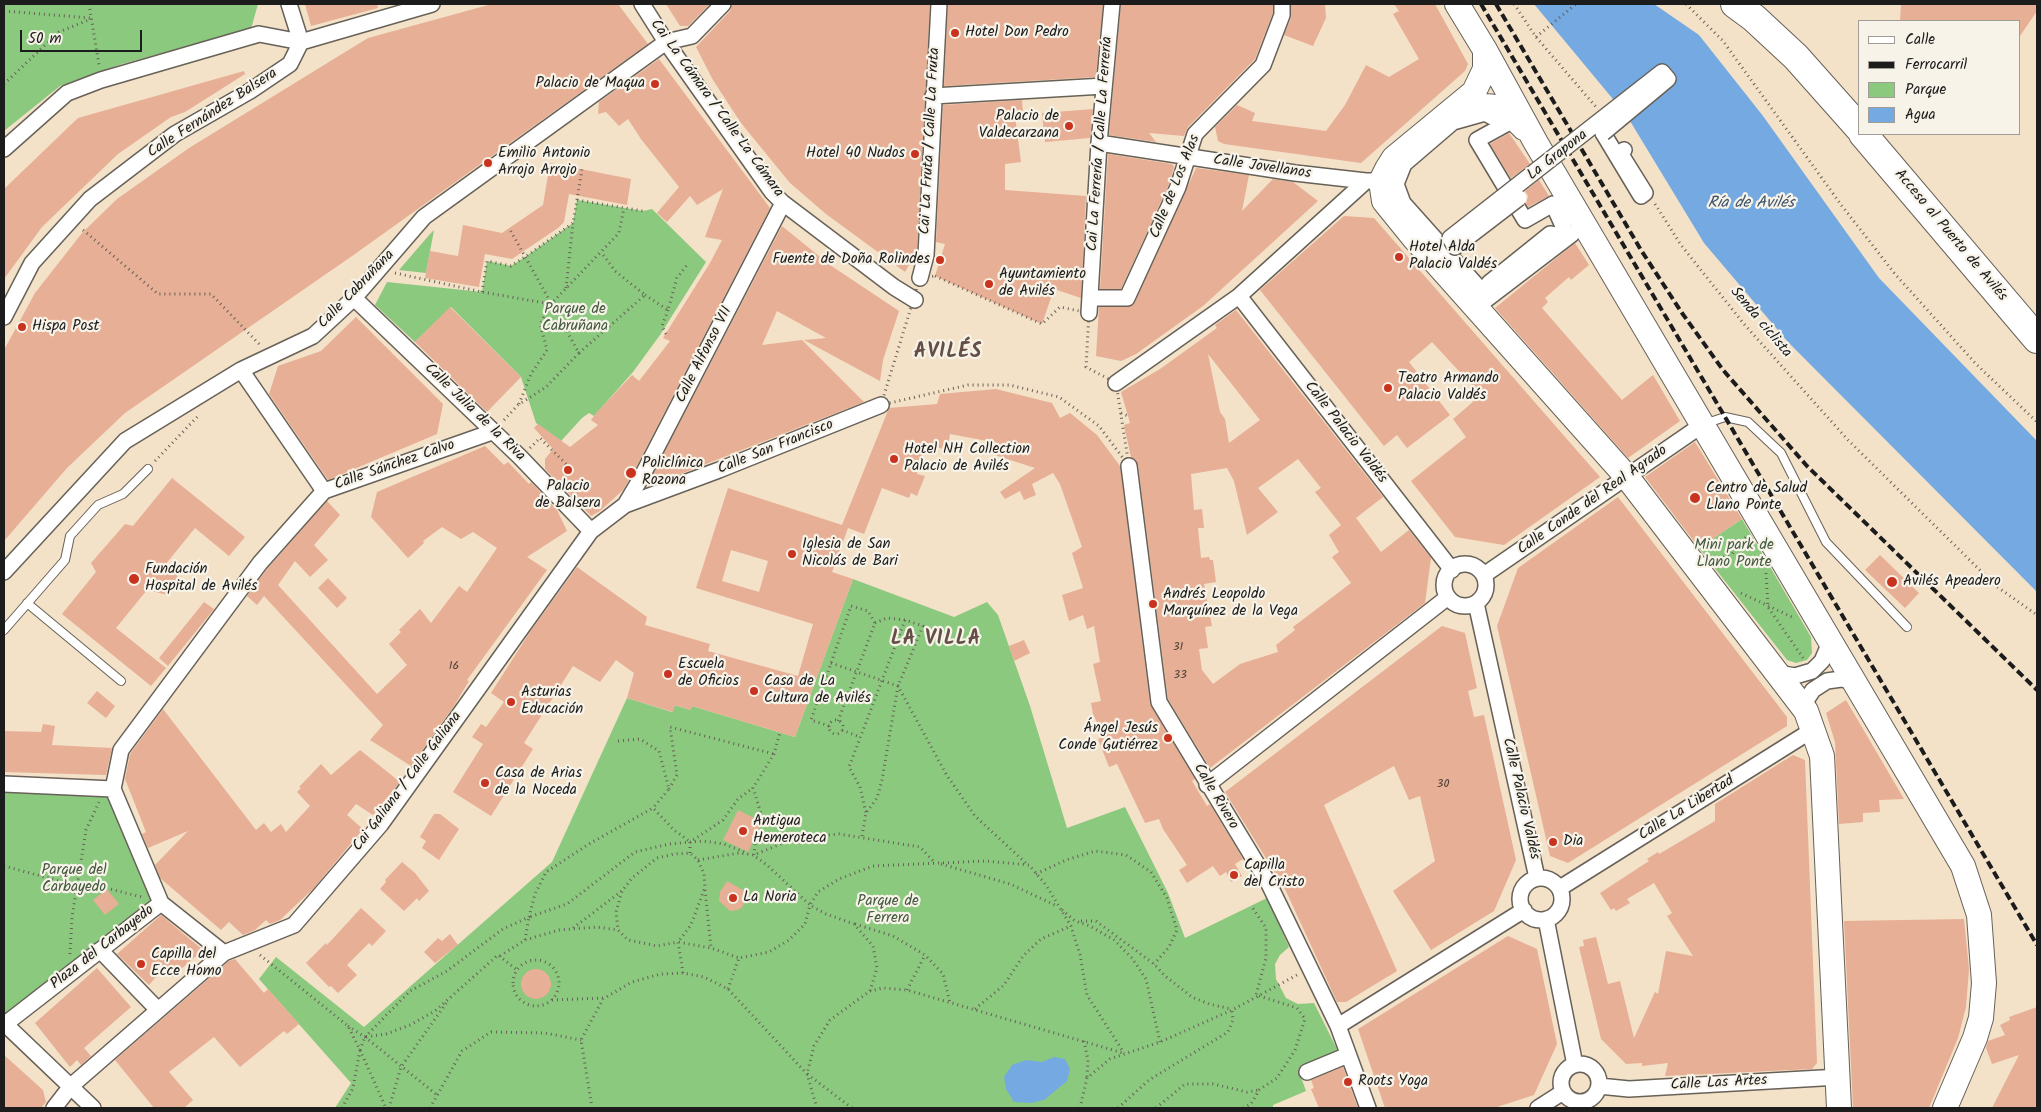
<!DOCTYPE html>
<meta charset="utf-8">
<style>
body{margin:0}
#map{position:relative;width:2041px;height:1112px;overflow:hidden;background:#f3e1c8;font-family:Kalam,sans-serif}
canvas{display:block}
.frame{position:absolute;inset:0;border:5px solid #1c1c1c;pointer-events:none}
.legend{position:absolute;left:1858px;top:20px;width:162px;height:115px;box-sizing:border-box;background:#f7f3e8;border:1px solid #9f9d96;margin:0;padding:6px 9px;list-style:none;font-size:15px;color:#1c1c1c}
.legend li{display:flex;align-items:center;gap:10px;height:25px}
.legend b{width:25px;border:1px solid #9f9d96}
.scale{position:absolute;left:20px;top:30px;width:122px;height:22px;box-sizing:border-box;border:2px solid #1c1c1c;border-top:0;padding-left:6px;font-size:15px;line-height:18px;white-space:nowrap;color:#1c1c1c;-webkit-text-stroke:4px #f7f3e8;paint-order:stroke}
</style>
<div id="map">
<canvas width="2041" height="1112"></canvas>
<div class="frame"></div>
<ul class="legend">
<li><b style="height:6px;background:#fff"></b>Calle</li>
<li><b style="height:6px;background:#1c1c1c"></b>Ferrocarril</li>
<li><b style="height:14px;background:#8bc97f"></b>Parque</li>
<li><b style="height:14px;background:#74a9e1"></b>Agua</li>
</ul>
<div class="scale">50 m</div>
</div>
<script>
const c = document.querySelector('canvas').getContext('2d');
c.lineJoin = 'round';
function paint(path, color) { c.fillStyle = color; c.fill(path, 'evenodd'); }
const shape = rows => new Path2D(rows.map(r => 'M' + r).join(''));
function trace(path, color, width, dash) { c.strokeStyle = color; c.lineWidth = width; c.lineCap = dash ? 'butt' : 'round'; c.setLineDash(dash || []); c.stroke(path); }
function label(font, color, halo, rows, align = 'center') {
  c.font = font + ' Kalam,sans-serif'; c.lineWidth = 4.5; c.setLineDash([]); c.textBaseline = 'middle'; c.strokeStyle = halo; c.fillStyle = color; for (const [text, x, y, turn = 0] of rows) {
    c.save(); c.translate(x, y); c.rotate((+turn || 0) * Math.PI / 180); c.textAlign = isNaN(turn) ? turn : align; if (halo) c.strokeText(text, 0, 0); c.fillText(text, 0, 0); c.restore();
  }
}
paint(shape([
 [4,4,258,4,251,29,122,64,60,86,4,131],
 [577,200,643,211,652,209,706,262,660,335,633,372,594,416,589,413,582,418,561,441,536,423,521,377,451,307,415,342,375,305,387,282,482,292,487,261,511,266,525,257,573,223],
 [434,230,426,273,399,270,430,234],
 [1742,519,1811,637,1812,653,1807,660,1796,663,1787,660,1699,548],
 [853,579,954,617,987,602,998,615,1030,706,1067,828,1125,807,1168,893,1185,938,1267,898,1289,947,1280,955,1275,964,1276,979,1286,998,1298,1004,1314,1003,1339,1053,1298,1069,1306,1091,1273,1105,1273,1108,335,1108,351,1083,259,979,276,957,364,1027,552,862,627,698,672,712,675,705,690,710,692,706,795,737],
 [4,784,113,789,161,903,4,1025]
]), '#8bc97f');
paint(shape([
 [1534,4,1654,4,1699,35,1763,116,1879,278,2037,441,2037,592,1788,342,1704,243,1627,116],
 [1054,1057,1065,1059,1070,1069,1067,1081,1044,1100,1031,1103,1014,1102,1006,1089,1004,1077,1012,1065,1026,1060,1042,1062]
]), '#74a9e1');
paint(shape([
 [305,4,377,4,378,8,311,26],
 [492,4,618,4,648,44,355,254,125,413,67,468,4,541,4,350,35,293,82,233,117,199,189,148,368,38],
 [666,4,710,4,688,26,680,26],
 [732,4,930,4,917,251,905,272,826,214,790,183,741,123,713,80,696,47,730,11],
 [948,4,1103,4,1096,77,944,86],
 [1121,4,1273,4,1273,13,1255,59,1188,127,1184,136,1149,133,1156,142,1109,135],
 [1291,4,1325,4,1326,18,1313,46,1284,35,1291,18],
 [1394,4,1435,4,1468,64,1465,71,1361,163,1224,144,1218,141,1215,127,1237,105,1255,113,1252,121,1326,131,1345,105,1366,65,1389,77,1419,59,1393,14,1399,11],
 [1901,4,2037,4,2037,11,2020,36,2020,21,1900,21],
 [659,59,770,208,633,473,623,490,600,511,591,516,545,469,545,459,553,449,534,428,538,424,570,447,598,425,591,420,597,412,632,375,639,381,670,341,663,338,710,263,722,240,705,237,723,189,697,205,690,196,667,222,657,213,679,187,641,139,628,119,619,126,606,112,598,114,599,102],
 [244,71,245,74,185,112,171,117,118,154,42,227,4,279,4,189,78,118],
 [1022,100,1023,115,1015,116,1021,162,1005,164,1005,190,1086,196,1081,298,1054,289,1042,324,935,276,945,244,936,242,943,105],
 [1093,109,1090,138,1045,142,1042,113],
 [1509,133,1530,164,1511,178,1490,144],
 [1108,154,1172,164,1174,167,1169,184,1121,289,1100,289],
 [550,163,631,179,627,205,569,194,564,222,558,228,512,259,485,254,479,287,425,278,430,251,458,256,463,225,502,233,543,205],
 [1196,168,1249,175,1242,211,1273,179,1293,182,1318,201,1203,306,1136,354,1121,361,1096,356,1099,307,1127,307,1135,302],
 [1539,180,1549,196,1528,207,1526,204,1528,196,1525,191],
 [1344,216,1374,218,1600,477,1504,545,1455,537,1411,481,1466,437,1453,419,1481,395,1432,342,1409,362,1450,415,1407,448,1397,435,1384,446,1260,290],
 [782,226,830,265,899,311,883,360,880,381,804,340,826,338,777,311,762,345,802,340,864,402,650,486,648,484],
 [1575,243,1589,265,1571,280,1569,277,1545,298,1548,302,1542,308,1622,400,1653,375,1680,421,1628,458,1495,308],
 [450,307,521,377,487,412,415,342],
 [1236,310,1383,497,1356,518,1381,552,1409,530,1431,558,1425,603,1210,768,1168,699,1138,465,1131,457,1124,425,1130,423,1121,392,1160,369,1217,328,1215,325],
 [1208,354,1260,420,1229,443,1225,419,1220,412],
 [1298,459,1321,488,1315,492,1341,525,1329,535,1339,552,1332,557,1351,583,1293,627,1295,630,1276,645,1278,652,1240,664,1213,684,1202,670,1199,649,1208,648,1205,627,1212,626,1204,584,1216,582,1213,560,1210,560,1209,557,1201,558,1198,528,1204,528,1202,509,1194,510,1191,474,1227,468,1234,481,1247,535,1278,512,1258,488],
 [356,317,443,404,437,434,328,480,269,394,278,366,321,351],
 [996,389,1052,403,1060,418,1070,413,1097,435,1120,466,1150,704,1195,779,1192,781,1207,806,1210,804,1243,859,1235,864,1242,876,1231,882,1226,872,1220,876,1213,866,1187,883,1179,870,1187,865,1163,829,1159,819,1145,823,1117,764,1109,767,1098,739,1104,737,1093,714,1091,703,1101,701,1093,664,1100,662,1094,626,1087,629,1083,615,1069,621,1062,595,1083,588,1072,553,1082,547,1060,484,1053,473,1032,484,1036,495,1024,500,1020,491,1005,499,1000,492,1035,468,995,455,998,443,950,434,947,450,925,444,917,474,925,476,917,496,911,493,909,498,882,488,864,534,848,528,832,572,853,579,795,737,692,706,690,710,675,705,673,712,627,698,634,673,616,660,600,682,573,666,524,743,533,749,491,816,453,792,483,744,472,737,481,724,486,727,504,702,491,693,530,632,577,567,647,617,645,625,710,644,708,651,798,676,813,624,696,588,728,488,842,525,889,408,937,404,940,394],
 [731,550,768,561,759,592,722,581],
 [1695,442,1742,519,1699,548,1645,477],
 [485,446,504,465,508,462,529,484,531,482,557,510,567,531,527,557,547,570,467,680,469,681,454,706,411,766,370,740,383,725,264,596,257,605,247,596,267,569,327,501,340,515,314,545,328,560,310,577,295,561,278,585,377,694,407,665,389,644,401,632,399,630,420,609,431,623,459,586,467,592,497,548,473,532,461,539,442,527,423,541,424,543,408,558,371,517,377,492],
 [172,478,245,537,229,556,195,528,165,565,177,574,178,583,168,595,147,590,116,628,166,668,151,686,62,614,96,572,91,563,125,524,133,526],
 [1618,497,1787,717,1787,726,1568,863,1550,856,1497,626,1518,568],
 [1880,555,1919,593,1905,608,1865,570],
 [328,578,347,598,337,608,318,588],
 [204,602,214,609,168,666,159,658],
 [1442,626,1465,633,1477,688,1468,691,1474,717,1484,715,1516,860,1494,911,1431,950,1393,891,1435,861,1420,796,1409,800,1394,766,1324,805,1397,971,1346,1002,1337,1002,1285,889,1225,792],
 [1024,640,1030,653,1014,661,1009,646],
 [97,691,115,706,106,718,87,703],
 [1846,700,1904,799,1879,800,1880,812,1863,813,1863,822,1839,824,1835,742,1826,713],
 [163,709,256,830,264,823,271,832,281,824,286,832,310,806,297,792,301,788,299,787,321,764,331,775,360,750,400,782,373,815,356,804,347,815,363,829,313,889,280,920,270,924,266,920,255,930,243,935,229,922,221,930,160,878,155,865,188,831,148,848,142,834,146,832,125,779,130,754],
 [43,724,55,726,52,745,112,748,106,775,4,772,4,731,41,732],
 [1793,755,1805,760,1817,1063,1812,1069,1665,1076,1668,1063,1642,1066,1642,1063,1626,1064,1601,1039,1579,947,1584,946,1583,940,1596,937,1608,984,1620,981,1634,1038,1655,992,1658,994,1666,951,1693,956,1667,916,1672,913,1654,883,1627,899,1630,903,1616,911,1614,908,1611,910,1600,893,1649,861,1647,859,1658,852,1659,854,1715,821,1715,804],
 [738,810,762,822,748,852,723,840],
 [434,814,440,814,459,829,439,860,422,848,426,841,420,837],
 [402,862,415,873,429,891,419,901,417,898,404,911,380,889,386,882,385,880],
 [727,881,750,894,742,907,738,910,730,911,719,901,720,892],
 [107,889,119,904,105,915,93,900],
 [361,908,386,931,372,946,369,943,347,965,357,975,338,993,331,986,329,987,306,963,326,943,327,945],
 [161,915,203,950,172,977,163,969,149,985,117,954],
 [1964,919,1969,969,1966,1007,1958,1038,1929,1108,1853,1108,1844,921],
 [450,934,458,945,435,963,424,952,438,938,442,941],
 [1508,936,1537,949,1557,1044,1534,1095,1494,1108,1385,1108,1358,1029],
 [235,959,264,993,268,989,299,1024,287,1034,284,1031,240,1067,214,1037,169,1072,193,1100,184,1108,154,1108,115,1060,229,961],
 [97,968,131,1007,84,1048,91,1056,81,1065,77,1060,70,1067,35,1023],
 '521 984a15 15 0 1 1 30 0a15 15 0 1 1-30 0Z',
 [2037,1007,2037,1108,1992,1108,2019,1055,1992,1064,1986,1048,1988,1041,2005,1035,2000,1025,2010,1020,2009,1017],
 [4,1055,43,1090,46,1102,41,1108,4,1108],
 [1343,1067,1358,1108,1319,1108,1311,1089,1314,1088,1311,1080]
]), '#e7af95');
const lane = shape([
 [1704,424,1725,417,1748,422,1781,453,1826,542,1907,627],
 [27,603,121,681],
 [4,630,65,560,70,536,98,505,123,494,148,469]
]);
const street = shape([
 [289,4,301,42],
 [642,4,666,42,772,192,783,203,894,287,915,300],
 [933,96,1104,86],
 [1485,113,1506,124,1477,140,1525,220,1553,204,1568,237,1550,234,1489,283,1488,298,1403,203,1396,184,1404,164,1453,122,1485,113],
 [1603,133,1641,196,1645,193,1620,153,1624,150],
 [1099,143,1295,173,1366,181],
 [4,149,67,93,101,80,259,34,301,42,432,4],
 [920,278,926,255,939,4],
 [1239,296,1452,570],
 [354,298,520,457,591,531],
 [1091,298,1127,298,1178,187,1195,134,1263,65,1282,15,1282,4],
 [1483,302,1572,234],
 [1089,313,1099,143,1112,4],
 [4,317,32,263,90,199,175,134,250,91,290,64,301,42],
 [241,370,324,491,492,432],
 [1116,383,1239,296,1366,181,1381,181],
 [1129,466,1159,702,1269,884,1338,1026,1368,1108],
 [625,505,641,478,783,203],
 '1444 585a21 21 0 1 1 42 0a21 21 0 1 1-42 0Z',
 [4,572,125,441,241,370,313,336,354,298,424,217,666,42,692,36,723,4],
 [1484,575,1702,425],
 [1476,603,1537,878],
 [1778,673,1795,676,1812,671,1822,661,1831,640],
 [1806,711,1807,699,1813,690,1827,681,1841,679,1855,681],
 [4,784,113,789,161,903,4,1025],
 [1207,785,1448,597],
 [113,789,121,750,260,563,324,491],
 '1520 899a21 21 0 1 1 42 0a21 21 0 1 1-42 0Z',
 [1560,888,1814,729],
 [161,903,224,953],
 [1546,919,1575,1065],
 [100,950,158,1010],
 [4,1023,93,1108],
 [1338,1026,1524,910],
 '1561 1083a19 19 0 1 1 38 0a19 19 0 1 1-38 0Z',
 [1307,1072,1348,1055],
 [1599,1086,1629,1089,1839,1077],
 [54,1108,71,1086,224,953,294,925,381,824,591,531,625,505,719,470,881,405],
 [1538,1108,1563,1092]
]);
const primary = shape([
 [1457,4,1485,50,1536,143,1963,866,1979,915,1984,983,1981,1018,1975,1038,1945,1108],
 [1485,50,1485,69,1474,92,1394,158,1387,169,1381,181,1384,201,1414,238,1627,477,1806,711,1822,756,1839,1108],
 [1458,106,1474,105,1496,107,1509,113,1524,128]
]);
const highway = shape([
 [1735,4,1754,18,1796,57,1860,129],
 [1863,134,2037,339]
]);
trace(lane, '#676158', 10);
trace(street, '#676158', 18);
trace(primary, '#676158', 26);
trace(highway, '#676158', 30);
trace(shape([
 [89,4,99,65],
 [1514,4,1536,37,1596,107],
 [1686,4,1723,41,1842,206,1895,274,1976,364,2037,422],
 [4,11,90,18],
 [1536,37,1576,4],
 [4,84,59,32,91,19],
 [577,200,582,169],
 [1655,204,1681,245,1744,324,1848,440,1996,586,2037,615],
 [83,230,158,294,211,294,261,346],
 [395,273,482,292,551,304],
 [935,276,1042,324,1060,307,1089,313,1086,367,1116,383,1129,466,1099,426,1059,397,1009,385,968,385,881,405,920,278,935,276],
 [566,288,573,223],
 [482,292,487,261,511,266,525,257,573,223,577,200,643,211,643,208],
 [645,295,668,310,677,278,687,265],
 [666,334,662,326,668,310],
 [579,353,645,295,615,271,601,252],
 [519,404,531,374,547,350,540,324,551,304,619,233,624,208],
 [1121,413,1128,416],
 [504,420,518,405,546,387,579,353,509,228],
 [530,448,540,438,567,465],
 [155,461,199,415],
 [1714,561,1732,554,1746,537],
 [1766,573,1768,607,1803,658],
 [1741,593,1794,618],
 [875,623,887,618,905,620],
 [831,663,898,686,946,774,975,816,1028,865],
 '829 727a7 7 0 1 1 14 0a7 7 0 1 1-14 0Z',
 [829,726,811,720,851,606,868,611,875,623,838,721],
 [842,730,860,737],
 [618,741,640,739,659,751,669,789,653,808],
 [669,789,677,775,670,727,774,754],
 [862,836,866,813,877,798,882,780,898,686,923,626,905,620,849,767,860,787,866,813],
 [690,853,690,842,723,820,738,799,753,788],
 [754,855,755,843,764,823,753,788,774,754,780,732],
 [698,860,739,853,754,855,795,838,839,834,920,847,935,863],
 [941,864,1010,884,1057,906],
 [4,866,78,886,98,886,142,897],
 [1036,874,1066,860,1095,851,1126,855,1151,872,1167,898,1177,930,1169,947,1154,964],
 [705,890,711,948],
 [1062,910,1075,921,1090,926,1114,940,1132,958,1146,979,1160,1042],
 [1081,921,1096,921,1154,964,1165,976,1192,997,1209,1004,1231,1009],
 [855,924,893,936,925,955,943,974,950,1003],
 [573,928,622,891],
 [525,940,529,917,567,904,635,852,669,844,703,841,724,844,747,853],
 [70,954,72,917,86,830,99,802],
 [260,955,348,1026,360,1050,365,1037,386,1034,410,1025,435,1011,498,955,517,970],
 [500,956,525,940,559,930,597,927,618,930],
 '513 983a23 23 0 1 1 46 0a23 23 0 1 1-46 0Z',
 [683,973,678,942,657,946,628,940,618,930,616,912,622,891,632,878,657,858,674,854,690,853,698,860,704,874,705,887,691,925,678,942,711,948,739,958],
 [728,989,739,958,769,952,789,940,805,924,810,905,767,865,753,855],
 [907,990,925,955],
 [870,991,877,968,873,946,854,924,826,914,810,905,818,892,839,879,873,866,986,861,1029,865,1046,885,1071,926,1080,955,1087,995,1124,1053],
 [552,1000,603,998],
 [975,1009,1004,985,1023,956,1041,939,1071,926],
 [348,1026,365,1037,437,1095],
 [365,1037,410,991,447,971,503,929,529,917,535,894,546,872,589,844,653,808,674,830,689,841],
 [1084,1041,1088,1060,1087,1077],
 [360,1050,386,1108],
 [342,1108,353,1088,360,1050],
 [389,1108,401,1067,447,1002],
 [430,1108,462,1051,491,1032,545,1033,581,1040],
 [592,1108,581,1040,603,999,632,982,661,974,683,973,704,977,728,989,807,1074,817,1108],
 [852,1108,807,1074,814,1046,830,1020,870,991,883,988,907,990,1123,1053],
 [1080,1108,1087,1078,1110,1059,1160,1042,1232,1010,1297,975],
 [1118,1108,1149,1080,1228,1032,1233,1020,1232,1010],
 [1156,1108,1185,1084,1213,1084,1247,1092,1259,1090],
 [1243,1108,1251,1104,1259,1090,1277,1078,1295,1050,1305,1019,1297,1008,1256,995,1266,958,1266,928,1252,907]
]), '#676158', 3, [1, 4]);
trace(lane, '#fff', 8);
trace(street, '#fff', 15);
trace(primary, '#fff', 24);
trace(highway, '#fff', 28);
trace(shape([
 [1481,4,2037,945],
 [1496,4,1641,250,1682,313,1723,370,1807,466,2037,690]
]), '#1c1c1c', 4, [8, 4]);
const streetBridge = shape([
 [1519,198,1455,247,1450,238,1662,72,1668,79,1603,133]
]);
trace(streetBridge, '#676158', 18, []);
trace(streetBridge, '#fff', 15);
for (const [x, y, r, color] of [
 [955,33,5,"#c8321e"],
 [655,84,5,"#c8321e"],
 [1069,126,5,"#c8321e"],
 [915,154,5,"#c8321e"],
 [488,163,5,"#c8321e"],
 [1399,257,5,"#c8321e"],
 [940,260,5,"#c8321e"],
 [989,284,5,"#c8321e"],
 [22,327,5,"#c8321e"],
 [1388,388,5,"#c8321e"],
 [894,459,5,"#c8321e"],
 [568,470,5,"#c8321e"],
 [631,473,6,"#c8321e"],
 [1695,498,6,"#c8321e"],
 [792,554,5,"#c8321e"],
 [134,579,6,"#c8321e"],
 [1892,582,6,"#c8321e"],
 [1153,604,5,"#c8321e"],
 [668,674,5,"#c8321e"],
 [754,691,5,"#c8321e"],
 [511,702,5,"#c8321e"],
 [1168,738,5,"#c8321e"],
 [485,783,5,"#c8321e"],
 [743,831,5,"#c8321e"],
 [1553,842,5,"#c8321e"],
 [1234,875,5,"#c8321e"],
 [733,898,5,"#c8321e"],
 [141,964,5,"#c8321e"],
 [1348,1082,5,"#c8321e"]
]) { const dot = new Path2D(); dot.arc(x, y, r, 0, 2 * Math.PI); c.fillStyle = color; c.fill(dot); trace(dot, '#f7f3e8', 2); }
label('12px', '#4f413a', null, [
 ["31",1178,648],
 ["16",454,667],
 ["33",1180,676],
 ["30",1443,785]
]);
label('15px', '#1c1c1c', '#f7f3e8', [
 ["Hotel Don Pedro",965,33],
 ["Palacio de Maqua",645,84,"right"],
 ["Palacio de",1059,117,"right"],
 ["Valdecarzana",1059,134,"right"],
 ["Emilio Antonio",498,154],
 ["Arrojo Arrojo",498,171],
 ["Hotel 40 Nudos",905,154,"right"],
 ["Hotel Alda",1409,248],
 ["Palacio Valdés",1409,265],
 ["Fuente de Doña Rolindes",930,260,"right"],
 ["Ayuntamiento",999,275],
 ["de Avilés",999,292],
 ["Hispa Post",32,327],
 ["Teatro Armando",1398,379],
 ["Palacio Valdés",1398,396],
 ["Hotel NH Collection",904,450],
 ["Palacio de Avilés",904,467],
 ["Policlínica",642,464],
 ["Rozona",642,481],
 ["Palacio",568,487,"center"],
 ["de Balsera",568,504,"center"],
 ["Centro de Salud",1706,489],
 ["Llano Ponte",1706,506],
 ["Iglesia de San",802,545],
 ["Nicolás de Bari",802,562],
 ["Fundación",145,570],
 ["Hospital de Avilés",145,587],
 ["Avilés Apeadero",1903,582],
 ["Andrés Leopoldo",1163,595],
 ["Marquínez de la Vega",1163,612],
 ["Escuela",678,665],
 ["de Oficios",678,682],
 ["Casa de La",764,682],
 ["Cultura de Avilés",764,699],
 ["Asturias",521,693],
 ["Educación",521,710],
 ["Ángel Jesús",1158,729,"right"],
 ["Conde Gutiérrez",1158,746,"right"],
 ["Casa de Arias",495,774],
 ["de la Noceda",495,791],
 ["Antigua",753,822],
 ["Hemeroteca",753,839],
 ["Dia",1563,842],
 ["Capilla",1244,866],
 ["del Cristo",1244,883],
 ["La Noria",743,898],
 ["Capilla del",151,955],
 ["Ecce Homo",151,972],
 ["Roots Yoga",1358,1082]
], 'left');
label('15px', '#1c1c1c', '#f7f3e8', [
 ["Cai La Cámara / Calle La Cámara",716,109,54],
 ["Calle Fernández Balsera",213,114,-33],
 ["Cai La Fruta / Calle La Fruta",931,141,-87],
 ["Cai La Ferrería / Calle La Ferrería",1101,144,-86],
 ["La Grapona",1558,156,-38],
 ["Calle Jovellanos",1262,168,8],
 ["Calle de Los Alas",1176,187,-68],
 ["Acceso al Puerto de Avilés",1950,236,50],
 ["Calle Cabruñana",357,290,-46],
 ["Senda ciclista",1760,323,50],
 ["Calle Alfonso VII",705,355,-63],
 ["Calle Julia de la Riva",474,413,44],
 ["Calle Palacio Valdés",1345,433,52],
 ["Calle San Francisco",776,448,-22],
 ["Calle Sánchez Calvo",395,466,-19],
 ["Calle Conde del Real Agrado",1593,501,-35],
 ["Cai Galiana / Calle Galiana",408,782,-53],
 ["Calle Rivero",1215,797,59],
 ["Calle Palacio Valdés",1520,799,77],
 ["Calle La Libertad",1687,809,-32],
 ["Plaza del Carbayedo",103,948,-38],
 ["Calle Las Artes",1719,1084,-3]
]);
label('15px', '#43593f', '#f7f3e8', [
 ["Parque de",575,310],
 ["Cabruñana",575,327],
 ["Mini park de",1734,546],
 ["Llano Ponte",1734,563],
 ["Parque del",74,871],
 ["Carbayedo",74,888],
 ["Parque de",888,902],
 ["Ferrera",888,919]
]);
label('italic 16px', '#3f546b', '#f7f3e8', [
 ["Ría de Avilés",1751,204]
]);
c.letterSpacing = '1px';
label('bold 20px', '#634f46', '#f7f3e8', [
 ["AVILÉS",948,354],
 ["LA VILLA",936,641]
]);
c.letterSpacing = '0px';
</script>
